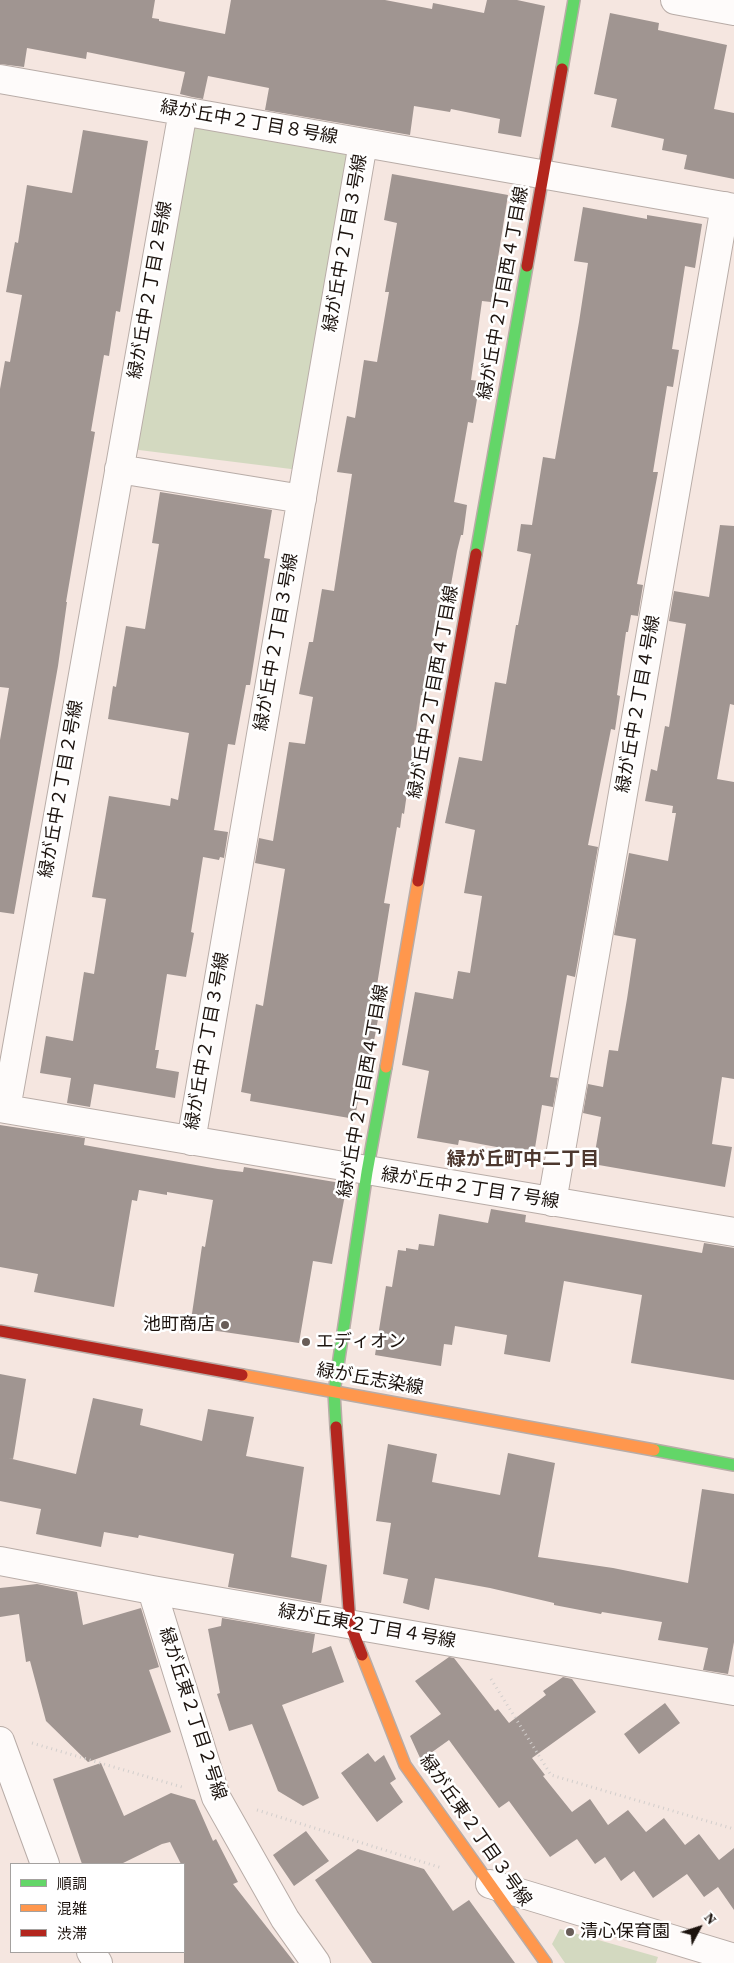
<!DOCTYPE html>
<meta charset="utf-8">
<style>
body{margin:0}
#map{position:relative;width:734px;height:1963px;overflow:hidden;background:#f5e6e0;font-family:"Source Serif 4","Noto Sans JP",serif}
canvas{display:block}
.legend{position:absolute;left:10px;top:1863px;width:175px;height:90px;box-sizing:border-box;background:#fff;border:1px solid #a4a19f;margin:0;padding:6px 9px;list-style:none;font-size:15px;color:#1c130e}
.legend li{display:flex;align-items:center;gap:10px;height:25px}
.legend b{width:25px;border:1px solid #a4a19f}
.north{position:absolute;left:674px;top:1903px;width:50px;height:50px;-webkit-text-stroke:4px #fff;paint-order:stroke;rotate:50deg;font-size:14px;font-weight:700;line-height:20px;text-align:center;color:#1c130e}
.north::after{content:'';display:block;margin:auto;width:18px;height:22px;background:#1c130e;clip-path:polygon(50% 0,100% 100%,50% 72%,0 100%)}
</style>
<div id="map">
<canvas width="734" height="1963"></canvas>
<ul class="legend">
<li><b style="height:6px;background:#63d668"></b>順調</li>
<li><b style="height:6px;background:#ff974d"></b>混雑</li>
<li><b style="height:6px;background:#b3261e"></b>渋滞</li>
</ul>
<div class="north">N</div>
</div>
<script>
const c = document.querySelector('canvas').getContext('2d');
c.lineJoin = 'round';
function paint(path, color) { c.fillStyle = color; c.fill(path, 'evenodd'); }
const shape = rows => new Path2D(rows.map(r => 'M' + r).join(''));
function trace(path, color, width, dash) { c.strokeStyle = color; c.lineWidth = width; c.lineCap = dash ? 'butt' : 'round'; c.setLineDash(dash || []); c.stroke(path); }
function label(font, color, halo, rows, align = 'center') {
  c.font = font + ' "Source Serif 4","Noto Sans JP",serif'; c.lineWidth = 5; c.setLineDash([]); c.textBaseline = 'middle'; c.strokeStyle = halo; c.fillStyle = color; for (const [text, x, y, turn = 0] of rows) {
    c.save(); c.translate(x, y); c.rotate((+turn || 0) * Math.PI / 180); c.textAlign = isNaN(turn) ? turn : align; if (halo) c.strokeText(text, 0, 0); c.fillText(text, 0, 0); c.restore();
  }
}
paint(shape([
 [183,111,363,143,307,471,123,448],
 [560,1929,658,1957,656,1963,565,1963,552,1944]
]), '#d3d9c0');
paint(shape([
 [0,0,155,0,152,18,159,19,159,21,225,34,231,0,385,0,432,9,433,3,484,13,487,0,517,0,545,6,521,137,498,133,500,119,451,109,450,112,414,106,410,135,265,110,269,88,208,76,203,99,192,97,180,94,185,72,87,52,86,59,27,48,24,67,0,64],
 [610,13,659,23,658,30,727,45,714,109,734,113,734,179,684,169,687,155,662,150,664,139,611,127,617,99,594,94],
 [83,130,148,141,120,312,116,311,109,356,104,355,91,431,95,432,66,602,67,602,58,666,14,914,0,912,0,740,9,688,0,687,0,389,5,361,10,362,22,295,6,292,15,242,18,243,27,185,72,193],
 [392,174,508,195,491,302,482,301,471,380,480,381,473,423,468,422,454,502,467,505,463,535,461,535,457,551,450,590,443,589,424,696,421,695,404,814,402,813,400,828,397,827,384,903,390,904,377,985,384,987,371,1057,365,1056,355,1119,250,1101,251,1094,241,1092,256,1004,263,1006,285,869,255,863,259,838,273,841,289,742,305,744,313,697,299,694,309,642,313,642,322,589,334,591,352,474,337,472,347,416,355,418,364,360,377,362,389,292,385,292,397,223,384,220],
 [583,207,647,219,647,215,702,224,695,268,685,266,672,349,679,350,673,387,667,386,653,472,658,472,637,584,643,585,638,616,631,615,628,632,626,632,617,695,620,696,615,730,611,729,588,845,598,847,575,977,567,975,550,1077,558,1078,553,1107,542,1105,534,1154,459,1140,458,1145,417,1138,429,1071,402,1065,415,992,453,999,458,971,470,973,482,896,464,893,475,830,445,823,459,757,482,761,495,682,506,684,516,625,518,625,531,554,517,551,521,524,532,525,543,457,555,459,579,322,588,263,574,261],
 [160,492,272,510,264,558,270,559,250,685,246,685,235,745,228,744,214,830,228,832,224,858,220,857,219,860,203,857,191,932,194,933,186,977,167,974,155,1050,159,1050,156,1068,179,1072,175,1098,94,1084,90,1107,67,1103,71,1078,40,1073,46,1036,73,1041,84,972,94,974,106,899,92,897,109,796,170,806,171,798,178,800,189,733,108,719,113,686,116,687,126,626,145,629,159,544,152,543],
 [720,525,734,526,734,705,730,704,717,779,734,782,734,1079,722,1077,712,1144,732,1147,725,1187,593,1164,601,1117,583,1113,588,1084,603,1087,609,1050,618,1051,627,999,636,939,614,935,629,853,668,861,676,813,672,813,673,806,645,801,651,769,657,771,665,726,669,727,686,624,669,621,674,591,709,597],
 [0,1125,85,1138,84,1145,218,1169,243,1172,244,1167,347,1184,332,1264,313,1261,299,1343,190,1327,202,1246,205,1247,213,1200,167,1192,167,1195,139,1190,137,1201,132,1200,114,1307,34,1292,38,1274,0,1267],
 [491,1209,526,1215,525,1222,702,1253,704,1243,734,1248,734,1380,631,1363,642,1295,564,1281,550,1362,504,1354,507,1335,455,1326,452,1345,444,1344,441,1366,375,1355,386,1286,392,1287,398,1250,406,1251,406,1248,418,1250,419,1244,434,1246,439,1214,488,1223],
 [0,1374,26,1379,14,1454,13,1459,8,1458,76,1474,93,1398,143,1409,140,1425,202,1441,208,1409,254,1417,246,1456,304,1467,291,1557,327,1565,321,1603,228,1587,234,1554,139,1535,138,1538,104,1532,101,1547,36,1534,41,1509,0,1501],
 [388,1444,437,1454,432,1482,500,1495,508,1453,555,1463,538,1557,613,1568,688,1583,702,1489,734,1494,734,1642,728,1674,703,1670,708,1648,658,1640,662,1622,602,1612,601,1614,554,1605,554,1603,490,1588,435,1578,429,1610,403,1603,408,1579,383,1574,391,1523,376,1521],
 [37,1584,77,1592,83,1625,141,1608,159,1667,149,1670,171,1732,88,1762,46,1721,30,1661,26,1662,19,1614,0,1617,0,1588],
 [222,1618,315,1634,312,1653,331,1646,344,1682,282,1705,319,1798,303,1806,278,1791,252,1724,229,1731,217,1694,220,1693,208,1629,221,1626],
 [449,1657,454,1658,495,1711,498,1709,509,1723,546,1695,543,1691,563,1677,572,1679,596,1712,532,1758,545,1775,543,1776,572,1812,590,1799,608,1825,628,1810,646,1832,664,1818,685,1845,699,1834,719,1860,734,1848,734,1910,718,1887,704,1897,687,1874,653,1898,634,1871,621,1881,605,1857,595,1864,577,1839,550,1857,509,1801,499,1808,449,1740,421,1760,410,1736,441,1714,415,1681],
 [665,1703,680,1723,639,1754,624,1734],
 [368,1753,375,1762,384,1755,396,1779,390,1783,403,1802,377,1822,341,1773],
 [101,1763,124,1816,171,1793,195,1800,213,1841,216,1839,238,1882,233,1884,295,1963,184,1963,184,1864,181,1864,170,1842,162,1844,121,1864,82,1864,53,1779],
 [306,1831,329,1861,294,1886,273,1855],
 [358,1849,424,1869,453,1911,469,1900,515,1963,372,1963,315,1880]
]), '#a09591');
const street = shape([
 [675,0,734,11],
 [0,79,734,208],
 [119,469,302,499],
 [0,1108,734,1232],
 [6,1109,183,111],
 [191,1141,363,143],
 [552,1202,725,206],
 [0,1561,152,1590,734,1691],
 [152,1590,216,1797,285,1919,316,1963],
 [0,1741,45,1864],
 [490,1884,734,1958],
 [91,1952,98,1963]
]);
const fast = shape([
 [562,69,574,0],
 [476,554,527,266],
 [336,1427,334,1392,367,1172,386,1067],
 [654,1450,734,1465]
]);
const slow = shape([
 [386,1067,418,881],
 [242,1375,654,1450],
 [362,1655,405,1765,546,1963]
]);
const jam = shape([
 [527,266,562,69],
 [418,881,476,554],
 [0,1331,242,1375],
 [336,1427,350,1624,362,1655]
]);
trace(street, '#b8aca7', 30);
trace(fast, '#b8aca7', 14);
trace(slow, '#b8aca7', 14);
trace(jam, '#b8aca7', 14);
trace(shape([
 [491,1679,551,1775,734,1829],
 [32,1743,182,1787],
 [257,1810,442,1868]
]), '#d2cecc', 3, [1, 4]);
trace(street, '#fefbfa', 28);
trace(fast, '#63d668', 11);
trace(slow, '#ff974d', 11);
trace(jam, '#b3261e', 11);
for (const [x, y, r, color] of [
 [225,1325,5,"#685d58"],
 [306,1342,5,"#685d58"],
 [570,1932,5,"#685d58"]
]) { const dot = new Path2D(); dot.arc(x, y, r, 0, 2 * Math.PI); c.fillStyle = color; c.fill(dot); trace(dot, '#fff', 2); }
label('18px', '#1c130e', '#fff', [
 ["緑が丘中２丁目８号線",249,123,10],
 ["緑が丘中２丁目３号線",346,243,-80],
 ["緑が丘中２丁目２号線",151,290,-80],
 ["緑が丘中２丁目西４丁目線",504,293,-80],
 ["緑が丘中２丁目３号線",277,642,-80],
 ["緑が丘中２丁目西４丁目線",434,692,-80],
 ["緑が丘中２丁目４号線",639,704,-80],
 ["緑が丘中２丁目２号線",62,789,-80],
 ["緑が丘中２丁目３号線",208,1041,-80],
 ["緑が丘中２丁目西４丁目線",364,1091,-80],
 ["緑が丘中２丁目７号線",470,1189,9],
 ["緑が丘志染線",370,1380,10],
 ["緑が丘東２丁目４号線",367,1627,10],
 ["緑が丘東２丁目２号線",192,1714,72],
 ["緑が丘東２丁目３号線",475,1831,55]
]);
label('18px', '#1c130e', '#fff', [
 ["池町商店",215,1325,"right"],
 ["エディオン",316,1342],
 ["清心保育園",580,1932]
], 'left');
label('bold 19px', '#4d382f', '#fff', [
 ["緑が丘町中二丁目",523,1160]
]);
</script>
